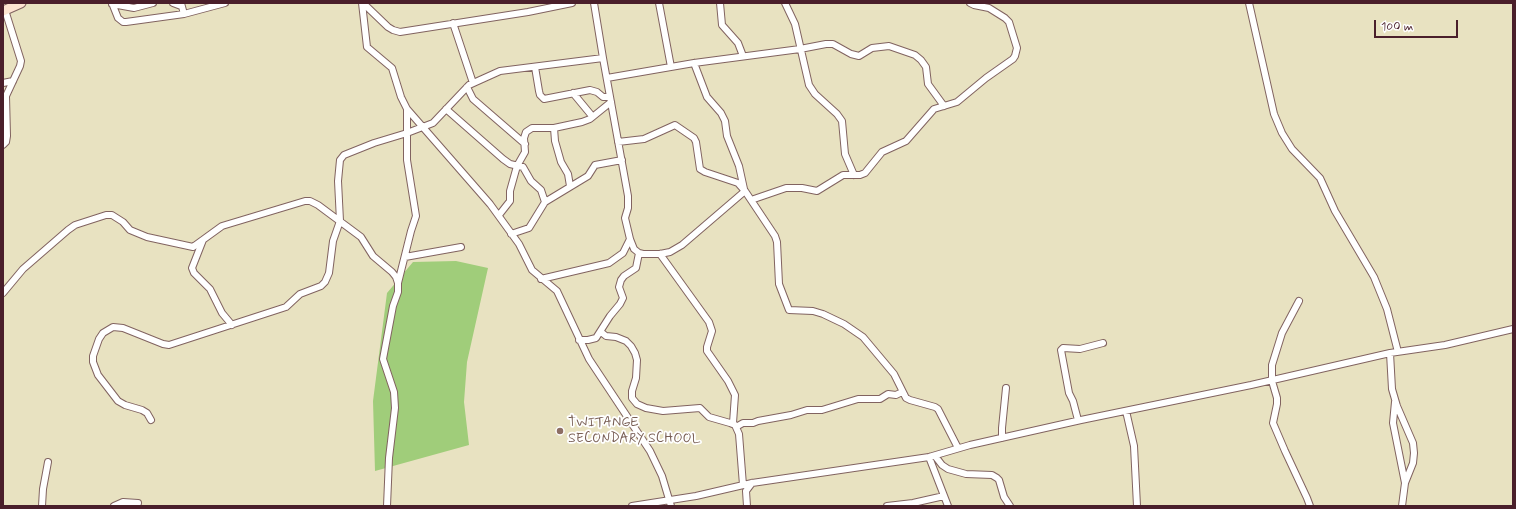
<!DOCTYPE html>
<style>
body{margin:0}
#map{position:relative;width:1516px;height:509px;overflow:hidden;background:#e8e2c1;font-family:Mynerve,sans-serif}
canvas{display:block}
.frame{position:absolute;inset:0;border:4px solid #4a1f2b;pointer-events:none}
.scale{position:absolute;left:1374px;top:20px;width:84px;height:18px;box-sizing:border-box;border:2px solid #4a1f2b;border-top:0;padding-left:5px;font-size:12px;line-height:14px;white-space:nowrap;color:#4a1f2b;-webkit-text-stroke:3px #fff;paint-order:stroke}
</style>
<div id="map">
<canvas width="1516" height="509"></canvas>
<div class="frame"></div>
<div class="scale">100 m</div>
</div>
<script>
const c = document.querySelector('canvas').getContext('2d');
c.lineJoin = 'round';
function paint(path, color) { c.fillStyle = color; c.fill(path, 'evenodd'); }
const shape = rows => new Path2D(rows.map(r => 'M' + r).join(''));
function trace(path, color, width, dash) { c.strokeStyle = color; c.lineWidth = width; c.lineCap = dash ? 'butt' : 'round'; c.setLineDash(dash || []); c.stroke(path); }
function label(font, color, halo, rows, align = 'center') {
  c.font = font + ' Mynerve,sans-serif'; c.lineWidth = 3.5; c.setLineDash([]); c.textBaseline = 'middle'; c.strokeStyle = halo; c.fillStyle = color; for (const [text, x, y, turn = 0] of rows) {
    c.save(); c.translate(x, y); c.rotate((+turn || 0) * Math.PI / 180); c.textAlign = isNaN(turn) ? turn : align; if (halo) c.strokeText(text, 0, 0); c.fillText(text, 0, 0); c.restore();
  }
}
paint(shape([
 [456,261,488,268,467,362,464,402,469,445,375,471,373,401,387,293,413,262]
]), '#a0cd7a');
const street = shape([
 [112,3,118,18,123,22,126,22,184,14,225,3],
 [173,3,181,6],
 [181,3,184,14],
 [362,3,367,47,392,68,401,97,407,109,490,204,519,244,532,270,557,291,589,359,650,451,662,476,671,506],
 [363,3,388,27,393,30,400,32,528,12,572,3],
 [594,3,603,58,628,196,628,208,625,218,630,239,634,249,639,253,643,254,660,254,670,252,682,245,745,191],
 [659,3,671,67],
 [720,3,722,25,738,43,743,56],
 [785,3,795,24,809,85,815,94,837,114,842,121,845,154,854,175],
 [1249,3,1274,114,1282,133,1292,149,1320,178,1335,211,1374,277,1387,309,1398,352],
 [112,4,134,8,153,3],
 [453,23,473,83],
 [694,63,707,97,721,113,725,121,727,136,739,166,744,189],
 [535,67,539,91,540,95,544,99,590,90,597,92,603,97,610,97],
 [607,78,694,63,800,49,826,44,833,44,851,54,859,56,872,48,889,46,915,55,921,60,926,67,928,84,944,106],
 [3,83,13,81],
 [467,87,473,99,525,144],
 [573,93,592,116],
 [446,109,503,159,510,164,523,167,531,181,541,190,545,202],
 [554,128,555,141,561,162,568,174,570,186],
 [618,142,644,139,675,125,694,138,696,142,700,169,705,172,738,183,745,191,775,236,777,242,779,284,789,310,813,311,823,314,844,324,863,337,894,374,906,398,910,400,935,407,938,409,958,448],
 [3,145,6,142,7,136,6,96,20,66,21,61,5,10],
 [751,200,786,188,802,188,817,191,843,175,860,175,865,173,882,152,906,141,934,109,957,102,986,78,1013,59,1015,56,1017,48,1009,22,1005,18,989,8,974,5,970,3],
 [499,215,510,201,510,191,517,166,525,152,524,138,526,132,532,128,554,128,582,122,590,119,611,102],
 [511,234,529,228,545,202,588,176,595,165,622,160],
 [203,240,192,268,194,273,210,289,222,313,232,325],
 [660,254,709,322,712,331,707,347,707,351,728,381,735,395,733,423],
 [405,257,461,247],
 [541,279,609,263,623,253,630,239],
 [398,283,411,231,416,216,407,160,407,109],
 [3,293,23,269,68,230,75,225,106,215,112,215,123,222,130,230,147,237,193,247,222,226,305,201,310,201,318,205,361,237,373,256,392,272,396,277,398,283,398,292,393,306,383,359,394,392,395,408,389,458,387,506],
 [1299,301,1282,333,1272,365,1272,381,1277,398,1277,404,1273,423,1285,451,1307,498,1310,506],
 [601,332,606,336,616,337,626,341,631,346,635,353,637,360,636,378,632,391,632,398,637,404,646,408,663,411,700,408,709,417,730,423,735,425,739,434,743,485],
 [579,340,588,340,596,338,610,316,620,304,623,298,619,287,621,280,624,276,636,268,639,253],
 [1390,353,1392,389,1397,406,1413,443,1414,453,1413,463,1405,483,1402,506],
 [1395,402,1393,423,1405,483],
 [1126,411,1134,446,1137,506],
 [151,420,147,413,142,410,125,405,118,401,98,375,93,362,93,356,99,339,103,333,113,327,123,328,163,344,169,345,286,307,300,294,321,286,325,282,329,273,333,241,340,221,338,181,340,160,344,155,374,143,407,133,433,123,469,85,500,71,603,58],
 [1078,420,1073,401,1069,393,1061,350,1063,348,1080,349,1103,343],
 [736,427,743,423,753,423,758,421,791,415,807,410,822,410,858,399,880,399,888,394,896,395,902,392],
 [1002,438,1002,428,1006,388],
 [935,456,942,465,948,469,966,474,992,475,997,478,999,480,1004,497,1010,506],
 [929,457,948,506],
 [42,506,43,489,48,462],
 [114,506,123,502,138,503],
 [632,506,696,496,752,483,929,457,970,445,1081,420,1251,385,1390,353,1445,345,1513,329],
 [747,506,746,491,752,483],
 [887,506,913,503,944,496]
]);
const secondary = shape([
 [3,11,21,3]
]);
trace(street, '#816360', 8);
trace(secondary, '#816360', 11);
trace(street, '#fff', 6);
trace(secondary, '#fde4d1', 9);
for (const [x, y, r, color] of [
 [560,431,4,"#8d6e63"]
]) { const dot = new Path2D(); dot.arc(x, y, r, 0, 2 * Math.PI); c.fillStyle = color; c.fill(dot); trace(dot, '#fff', 1.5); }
label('14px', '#785e54', '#fff', [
 ["TWITANGE",568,423],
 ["SECONDARY SCHOOL",568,439]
], 'left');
</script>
